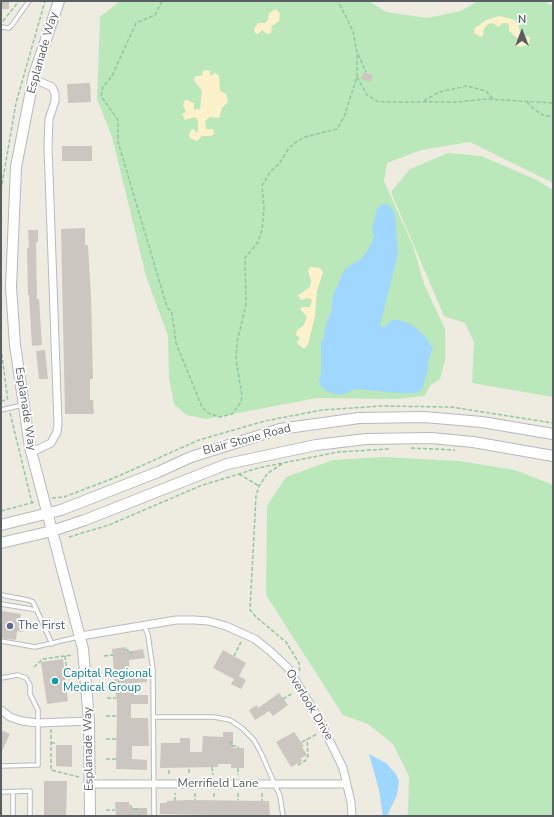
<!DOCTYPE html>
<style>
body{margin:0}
#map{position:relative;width:554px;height:817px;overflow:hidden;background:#eeebe1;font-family:"Nunito Sans",sans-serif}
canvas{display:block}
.frame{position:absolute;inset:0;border:2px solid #595e63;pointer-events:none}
.north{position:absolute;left:502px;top:12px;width:40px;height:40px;-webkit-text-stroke:3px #fff;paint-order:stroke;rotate:0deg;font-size:11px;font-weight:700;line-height:16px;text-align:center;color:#595e63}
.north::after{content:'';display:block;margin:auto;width:14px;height:18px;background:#595e63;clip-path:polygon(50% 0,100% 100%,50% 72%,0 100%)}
</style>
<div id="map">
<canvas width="554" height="817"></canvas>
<div class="frame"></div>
<div class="north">N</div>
</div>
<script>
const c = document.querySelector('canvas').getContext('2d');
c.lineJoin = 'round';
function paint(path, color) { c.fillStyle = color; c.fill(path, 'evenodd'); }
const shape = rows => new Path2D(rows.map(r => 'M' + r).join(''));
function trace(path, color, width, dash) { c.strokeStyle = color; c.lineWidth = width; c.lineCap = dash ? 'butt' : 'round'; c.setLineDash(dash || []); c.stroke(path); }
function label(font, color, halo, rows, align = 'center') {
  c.font = font + ' "Nunito Sans",sans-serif'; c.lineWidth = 3.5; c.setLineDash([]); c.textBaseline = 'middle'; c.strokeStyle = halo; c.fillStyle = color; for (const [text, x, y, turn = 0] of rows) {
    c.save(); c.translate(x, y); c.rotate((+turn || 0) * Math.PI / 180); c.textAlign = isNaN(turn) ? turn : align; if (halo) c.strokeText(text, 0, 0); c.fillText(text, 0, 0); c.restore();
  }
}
paint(shape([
 [120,1,369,1,386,12,427,18,461,11,478,1,544,1,553,6,553,183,470,142,421,150,387,163,384,181,413,246,424,284,445,329,445,360,440,379,431,385,424,396,396,399,317,398,206,419,186,415,174,404,169,378,168,336,146,276,112,137,97,99,100,17],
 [448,153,481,156,537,180,553,190,553,397,472,383,474,342,465,323,444,316,391,192,410,169],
 [382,457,459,461,515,470,553,485,553,816,406,816,408,813,409,776,393,744,368,724,343,715,266,595,267,506,286,477,333,460]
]), '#bbe8ba');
paint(shape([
 [276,9,280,14,279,21,272,26,271,33,267,34,262,30,258,34,255,33,254,29,258,23,265,23,268,20,269,13],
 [499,16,515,20,518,24,521,35,530,37,529,44,520,47,517,46,515,43,518,39,509,31,509,26,507,23,503,23,498,27,493,23,488,24,484,29,483,35,480,37,474,33,475,28,486,20],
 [206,70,210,71,210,76,215,73,219,76,220,91,226,94,228,102,222,108,219,118,210,117,205,121,206,129,213,129,214,134,211,136,202,136,197,141,190,138,189,134,192,129,194,129,196,133,198,131,198,120,195,117,185,120,182,114,186,112,183,105,185,100,187,100,194,103,194,110,200,109,202,91,194,80,196,76,202,76,203,71],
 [310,267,320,268,323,272,317,291,315,316,308,345,304,349,298,344,297,342,300,338,296,335,297,330,303,326,307,317,300,309,302,307,310,307,312,300,308,298,301,300,298,295,310,287,311,280,308,271]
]), '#fdf1cc');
paint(shape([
 [382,204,389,205,395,213,398,254,380,326,384,327,392,320,399,320,411,324,424,335,433,348,428,362,428,370,422,389,417,393,398,393,356,389,340,395,328,392,321,387,319,380,321,375,321,342,324,338,325,326,331,312,333,295,345,269,362,258,369,248,374,237,372,228,377,209],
 [369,754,386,763,396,774,399,781,397,795,387,816,383,816,379,790]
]), '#9fd7ff');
paint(shape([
 [1,1,9,1,9,9,1,9],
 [363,72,373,75,371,82,361,79],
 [90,83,91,102,68,103,67,84],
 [62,146,92,146,92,161,62,161],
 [85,228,85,245,88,245,91,297,93,379,90,379,90,400,93,400,94,414,65,414,61,229],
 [28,230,38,230,38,242,36,242,37,299,39,299,42,345,32,346,29,295,28,295,27,248,29,248],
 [45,350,48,379,39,379,36,351],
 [1,611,21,614,20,620,25,621,23,632,17,631,16,640,2,638],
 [126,647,126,652,143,649,144,654,145,658,129,660,130,673,146,672,147,682,134,683,134,695,148,695,148,704,131,704,131,718,148,718,149,746,132,746,132,759,147,760,147,770,116,769,117,705,112,649],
 [223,650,246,663,239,676,246,680,241,689,231,684,234,679,213,668],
 [63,659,68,701,47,704,41,662],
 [279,693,288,705,273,716,269,711,255,720,249,710,257,705,258,708],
 [1,730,10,734,1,753],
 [223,732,233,732,233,748,244,748,244,768,231,768,231,764,218,764,218,767,160,768,161,743,180,743,180,738,190,738,190,752,202,752,203,736,223,737],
 [294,732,304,746,302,747,307,755,301,758,302,761,291,767,276,742],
 [56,745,72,745,72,767,56,766],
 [44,781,67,781,66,816,44,816],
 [187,800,269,801,270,816,160,814,160,803,167,803,167,801],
 [115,802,129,802,130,808,147,808,147,816,116,816]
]), '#cbc7c0');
const lane = shape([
 [1,27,9,28,12,25,29,1],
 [1,410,23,405],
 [1,595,28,600,33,602,52,644],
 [1,604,37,610],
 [144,625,148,635,153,670,154,816],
 [1,641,35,647,78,637],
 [1,678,18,675,26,678,30,685,30,694,38,710,38,765,1,766],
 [155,717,214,717,230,720,242,728,254,740,261,753,280,796,283,816],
 [1,792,30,791,30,816],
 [13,792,13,816]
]);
const street = shape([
 [32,452,51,443,57,432,58,424,48,146,49,119,55,101,55,94,52,87,34,79],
 [81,636,176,620,194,620,208,621,226,626,255,639,270,651,288,668,319,719,343,768,351,802,352,816],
 [1,710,10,717,22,721,38,723,89,721],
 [90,784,346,784]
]);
const secondary = shape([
 [59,1,34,75,16,167,11,287,15,345,30,447,83,649,89,721,90,816],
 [1,525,61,510,158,472,191,457,280,429,359,418,424,417,482,422,553,434],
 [1,543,52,531,85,520,227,464,316,445,366,439,431,438,473,442,553,456]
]);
trace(lane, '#b6babf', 5.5);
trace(street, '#b6babf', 9);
trace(secondary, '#b5b9bf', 12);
trace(shape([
 [162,1,155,15,136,23,112,76,103,87,101,96,118,120,118,142,167,307,172,313,176,343,202,407,208,413,220,417,232,414,241,402,242,395,236,360,237,342,246,305,245,258,258,242,262,230,264,208,262,186,270,172,279,164,289,148,296,142,305,137,337,129,344,117,357,77,357,53,353,31,338,1],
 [3,21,19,1],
 [358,54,366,72],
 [357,77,367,95,377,101,386,102,457,102,487,99,553,103],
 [424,101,439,92,467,86,486,91,494,100],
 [527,102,534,109,543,115,553,117],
 [1,190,16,103,45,1],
 [1,348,8,402],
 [1,401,7,400],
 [10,413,32,503],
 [411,448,455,450],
 [282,464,268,473,259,486,256,496,250,610,256,617,286,642,299,663,300,673],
 [239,474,259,486],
 [52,498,64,497,114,478,199,440,265,421,322,410,382,406,451,407,553,423],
 [1,511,35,502],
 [69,537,109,525,200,486,258,468,338,452,389,449],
 [126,650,128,650,128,653,135,652],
 [65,656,68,680],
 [104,656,113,655],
 [234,656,241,642],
 [34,667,43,659,72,655],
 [106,675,115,674],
 [107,698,116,698],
 [283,699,293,693],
 [106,716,117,716],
 [51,729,51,770,79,777],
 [106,739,116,739],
 [231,741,231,746,238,746,238,748],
 [302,742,317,734],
 [51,743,57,743],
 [106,759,116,759],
 [298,765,305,761,308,756,307,739],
 [212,767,213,775],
 [238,768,238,775],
 [189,769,189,775],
 [169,774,169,768],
 [195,793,195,800],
 [214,793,214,799],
 [238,793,238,800],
 [262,793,262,801],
 [175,801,175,793],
 [130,806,131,806,132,809,138,809],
 [106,810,115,810]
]), '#91c7a0', 1.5, [4, 2]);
trace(lane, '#fff', 3.5);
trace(street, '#fff', 7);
trace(secondary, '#fff', 10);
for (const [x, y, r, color] of [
 [10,626,4,"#5c6f8a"],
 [55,681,4,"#0f9aa8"]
]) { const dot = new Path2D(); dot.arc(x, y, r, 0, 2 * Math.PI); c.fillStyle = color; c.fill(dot); trace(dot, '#fff', 1.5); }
label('12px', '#595e63', '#fff', [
 ["Esplanade Way",43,53,-74],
 ["Esplanade Way",25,409,81],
 ["Blair Stone Road",247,440,-15],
 ["Overlook Drive",309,705,59],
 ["Esplanade Way",89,749,-91],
 ["Merrifield Lane",218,784]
]);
label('12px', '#4e5e75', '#fff', [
 ["The First",18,626]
], 'left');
label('12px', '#0d838f', '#fff', [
 ["Capital Regional",63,674],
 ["Medical Group",63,688]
], 'left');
</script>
